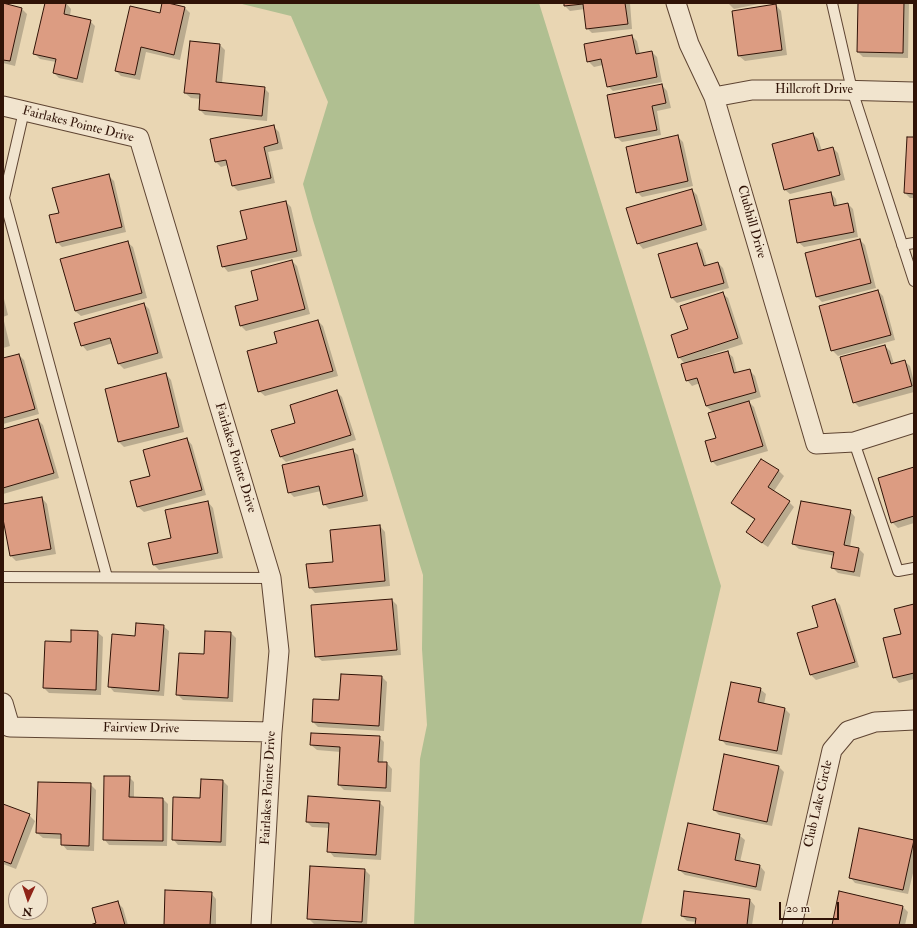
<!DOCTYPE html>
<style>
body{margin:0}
#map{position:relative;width:917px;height:928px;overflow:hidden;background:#e9d6b3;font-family:"IM FELL Double Pica",serif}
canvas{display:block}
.frame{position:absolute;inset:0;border:4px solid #301307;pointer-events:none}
.north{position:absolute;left:8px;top:880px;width:40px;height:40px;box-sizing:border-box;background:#f1e4ce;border:1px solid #a4907e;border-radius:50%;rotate:183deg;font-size:11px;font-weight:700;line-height:16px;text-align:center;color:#301307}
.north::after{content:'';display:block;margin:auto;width:14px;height:18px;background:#8f2418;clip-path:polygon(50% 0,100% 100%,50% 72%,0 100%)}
.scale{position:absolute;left:779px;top:902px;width:60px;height:18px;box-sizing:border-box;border:2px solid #301307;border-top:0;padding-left:5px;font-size:12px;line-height:14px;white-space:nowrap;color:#301307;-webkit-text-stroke:3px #f1e4ce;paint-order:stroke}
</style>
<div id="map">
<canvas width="917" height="928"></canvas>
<div class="frame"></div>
<div class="north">N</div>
<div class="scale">20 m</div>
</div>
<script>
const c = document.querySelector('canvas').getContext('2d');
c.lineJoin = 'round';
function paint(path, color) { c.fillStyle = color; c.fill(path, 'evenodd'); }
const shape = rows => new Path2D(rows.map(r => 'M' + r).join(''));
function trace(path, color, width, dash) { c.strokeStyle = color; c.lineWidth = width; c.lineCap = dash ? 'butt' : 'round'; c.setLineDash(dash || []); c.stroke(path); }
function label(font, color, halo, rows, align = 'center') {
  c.font = font + ' "IM FELL Double Pica",serif'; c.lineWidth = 4; c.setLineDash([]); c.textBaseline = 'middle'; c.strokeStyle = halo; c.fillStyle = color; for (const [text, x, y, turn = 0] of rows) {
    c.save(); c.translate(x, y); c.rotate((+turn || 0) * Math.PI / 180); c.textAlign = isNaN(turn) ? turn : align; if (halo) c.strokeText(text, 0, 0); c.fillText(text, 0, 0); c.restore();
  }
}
paint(shape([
 [238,3,539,3,721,586,641,925,414,925,420,759,427,725,422,649,423,575,313,220,303,184,328,102,291,16]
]), '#b0bf91');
paint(shape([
 [46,3,66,3,71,9,70,16,90,21,95,26,83,83,59,78,54,73,56,62,40,59,34,53],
 [163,3,185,8,190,13,180,60,146,52,140,80,121,76,116,71,161,14],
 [565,3,630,3,632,29,592,33,587,28,585,9,570,11,565,6],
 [728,3,763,3,734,9],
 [859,3,909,3,908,58,863,57,858,52],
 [3,4,22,9,27,14,15,66,3,63],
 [776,5,781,11,787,55,745,61,739,56],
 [632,36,637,41,640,54,652,52,657,57,662,82,613,91,608,86,603,65,594,67,588,61],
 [220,45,225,50,222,83,264,88,269,93,267,121,205,115,200,110,201,99,191,98,185,93],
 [662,85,667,91,671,108,657,111,661,135,622,142,616,137],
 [273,126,279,132,283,149,268,152,275,183,238,191,233,186,228,165,221,167,216,162],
 [813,134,818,139,822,151,833,148,838,153,845,180,790,194,784,189],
 [677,136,683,142,693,186,642,197,637,192],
 [914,138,914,198,910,198,905,193],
 [109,176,114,181,126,232,62,247,57,242,60,213],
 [692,190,697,195,707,230,643,249,638,243],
 [831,193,836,199,837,206,848,204,853,209,858,237,804,247,798,242],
 [286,202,291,207,302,256,228,272,223,266],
 [860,240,865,245,876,288,822,302,817,297],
 [127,242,133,247,147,298,81,316,75,311],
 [697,245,702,250,707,266,718,263,723,268,729,288,677,303,672,298],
 [292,261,297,266,310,314,246,331,241,326,260,301],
 [878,291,883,296,895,340,838,356,832,350],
 [722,293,728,298,743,344,700,358,700,359,727,352,733,357,737,373,749,370,755,376,761,397,748,401,754,407,768,451,717,466,712,461,717,439,713,412,706,406,700,383,692,386,687,380,685,364,679,357,689,329],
 [3,295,8,315,3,317],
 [144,304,149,309,163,358,124,369,119,364,113,343,87,351,82,345],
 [3,317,10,346,3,348],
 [318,321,323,326,338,376,265,396,259,391,278,344],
 [885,346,890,351,894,364,904,361,910,366,914,382,914,392,859,407,854,402],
 [19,355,24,360,39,414,3,424,3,359],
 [166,374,171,380,184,432,124,447,119,442],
 [337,392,342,397,356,440,286,462,281,457,296,423],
 [38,420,43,425,59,478,3,494,3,430],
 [187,439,192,445,206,495,144,512,138,507,132,482,151,477],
 [352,450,358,455,368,501,329,509,324,504,321,491,294,497,289,492],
 [762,460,779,471,784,476,774,491,789,502,794,507,768,547,753,537,747,532,755,520,738,509,733,503],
 [914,469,914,523,898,528,892,522],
 [42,498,47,504,56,554,16,561,11,556,3,514,3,505],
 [208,502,213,508,223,558,159,570,154,565,172,539],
 [850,511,855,517,850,547,859,549,864,554,860,577,838,573,832,567,835,556,799,549,793,544],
 [380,526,385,532,390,586,315,593,310,587,334,563],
 [392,600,397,605,401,655,322,661,316,656],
 [835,600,840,605,859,667,816,680,811,675,798,634,820,627],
 [914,605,914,679,899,683,894,677,902,634],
 [163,626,169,631,164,696,114,692,109,686,136,637],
 [97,632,103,637,101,695,49,693,44,688,46,642,72,643],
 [231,633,236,638,233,702,183,700,177,694],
 [382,677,387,682,384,731,318,727,313,722,340,701],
 [760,689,766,694,764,704,785,709,790,714,782,755,726,745,721,739],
 [379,737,384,742,383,763,387,763,392,769,391,792,344,790,339,785,341,752,317,750,311,745],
 [779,767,784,772,772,826,719,815,714,810],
 [129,777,134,782,134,798,163,799,168,804,167,846,109,845,104,839],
 [223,781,228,786,226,846,178,845,173,839,201,799],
 [90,784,96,790,94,851,67,850,62,844,62,839,43,838,37,833],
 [379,802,384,807,381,860,334,857,329,851,330,828,312,827,307,822],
 [3,805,29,815,35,821,16,869,3,864],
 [739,835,745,840,740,862,760,866,765,872,761,891,685,875,679,870],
 [914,841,914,869,908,894,855,883,850,877],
 [365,870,370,875,367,925,337,925,314,924,308,918],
 [211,893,216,899,216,925,165,925],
 [750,900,755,906,752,925,696,925,697,922,687,921,682,916],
 [118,903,123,908,128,925,94,925],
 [903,907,908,912,905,925,833,925]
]), '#0003');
const building = shape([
 [3,3,22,8,10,61,3,60,3,3],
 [45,3,66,3,64,14,91,20,77,79,53,73,56,59,33,54,45,3],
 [162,3,168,3,185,7,174,55,141,47,135,75,115,71,130,6,160,13,162,3],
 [564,3,625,3,628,24,586,29,583,4,564,6,564,3],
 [858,3,904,3,903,53,857,52,858,3],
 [776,4,782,50,738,56,732,11,776,4],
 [632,35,636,54,652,51,657,77,607,87,601,59,587,62,584,44,632,35],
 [190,41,220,44,216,82,265,87,262,116,199,110,200,94,184,93,190,41],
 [662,84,666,103,652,106,657,130,615,138,607,95,662,84],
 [274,125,278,143,264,147,271,178,232,186,226,160,215,162,210,139,274,125],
 [813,133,818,151,833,147,840,175,784,190,772,144,813,133],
 [678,135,688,181,636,193,626,147,678,135],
 [907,137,914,137,914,194,904,193,907,137],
 [109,174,122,227,56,243,49,215,59,213,52,188,109,174],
 [692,189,702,225,637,244,626,208,692,189],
 [831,192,834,206,848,203,854,232,797,243,789,200,831,192],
 [286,201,297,251,222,267,217,246,247,239,240,211,286,201],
 [860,239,871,283,816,297,805,253,860,239],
 [128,241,142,293,75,311,60,259,128,241],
 [697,243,704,266,718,262,724,283,671,298,658,254,697,243],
 [292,260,305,309,240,326,235,306,258,300,251,271,292,260],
 [878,290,891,335,831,351,819,306,878,290],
 [723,292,738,338,678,358,671,335,688,329,680,306,723,292],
 [144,303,158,353,118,364,110,338,81,346,74,323,144,303],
 [318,320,333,371,258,392,247,351,277,343,274,332,318,320],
 [885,345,891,364,905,360,912,386,853,403,840,357,885,345],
 [728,351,734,373,750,369,756,392,706,406,697,378,686,381,681,364,728,351],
 [19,354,35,409,3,418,3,358,19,354],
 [166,373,179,427,118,442,105,389,166,373],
 [337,390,351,435,280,457,271,430,295,423,290,405,337,390],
 [749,401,763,446,711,462,705,441,716,438,708,413,749,401],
 [38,419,54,473,3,488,3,429,38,419],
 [187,438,202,490,137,507,130,481,150,476,143,450,187,438],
 [353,449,363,496,323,505,319,486,288,493,282,465,353,449],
 [761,459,779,470,768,487,790,501,762,543,746,532,755,519,731,503,761,459],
 [914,467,914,516,891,523,878,478,914,467],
 [42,497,51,549,10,556,3,519,3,504,42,497],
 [208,501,218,553,153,565,148,543,171,538,165,510,208,501],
 [801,501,851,510,844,545,859,548,854,572,831,568,834,552,792,544,801,501],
 [380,525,385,581,309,588,306,564,333,562,330,530,380,525],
 [392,599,397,650,315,657,311,605,392,599],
 [835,599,855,662,810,675,797,633,818,627,812,606,835,599],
 [914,604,914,673,893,678,883,638,901,634,894,609,914,604],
 [136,623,164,625,159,691,108,687,112,634,135,636,136,623],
 [71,630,98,631,96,690,43,688,45,641,71,642,71,630],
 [205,631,231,632,228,698,176,695,179,653,204,654,205,631],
 [341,674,382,676,379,726,312,722,313,699,339,700,341,674],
 [731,682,761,688,758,702,785,708,777,751,719,740,731,682],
 [311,733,380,736,378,762,387,762,386,788,338,785,340,747,310,745,311,733],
 [724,754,779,766,767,822,713,810,724,754],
 [104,776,130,776,129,797,163,798,163,841,103,840,104,776],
 [201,779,223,780,221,842,172,840,173,797,200,798,201,779],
 [38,782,91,783,89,846,61,845,61,834,36,833,38,782],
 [308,796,380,801,376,855,327,852,329,823,306,822,308,796],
 [3,804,30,814,11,864,3,861,3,804],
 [688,823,740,834,735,860,760,865,756,887,678,870,688,823],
 [859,828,914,840,903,890,849,878,859,828],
 [310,866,365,869,362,922,307,919,310,866],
 [165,890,212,892,210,925,164,925,165,890],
 [684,891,750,899,747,925,695,925,696,918,681,916,684,891],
 [839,891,903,906,899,925,832,925,839,891],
 [118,901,125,925,90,925,96,923,92,908,118,901]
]);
paint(building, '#dc9c82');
trace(building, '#301307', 1);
const lane = shape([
 [832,3,852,90,914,281],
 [24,111,4,198,107,577],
 [902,245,914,243],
 [854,442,898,571,914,568],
 [3,577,271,578]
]);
const street = shape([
 [676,3,689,44,714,97,816,444,854,442,914,423],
 [714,97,752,90,838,90,914,92],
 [3,106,139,138,271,578,279,651,272,732,261,925],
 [3,703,10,727,272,732],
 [792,925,832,750,848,731,875,722,914,720]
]);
trace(lane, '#5e4432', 12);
trace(street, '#5e4432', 21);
trace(lane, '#f1e4ce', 10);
trace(street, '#f1e4ce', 19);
label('13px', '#301307', '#f1e4ce', [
 ["Hillcroft Drive",814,90],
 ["Fairlakes Pointe Drive",78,125,14],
 ["Clubhill Drive",751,222,74],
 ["Fairlakes Pointe Drive",235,458,73],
 ["Fairview Drive",141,729,1],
 ["Fairlakes Pointe Drive",269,788,-87],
 ["Club Lake Circle",819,804,-77]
]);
</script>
